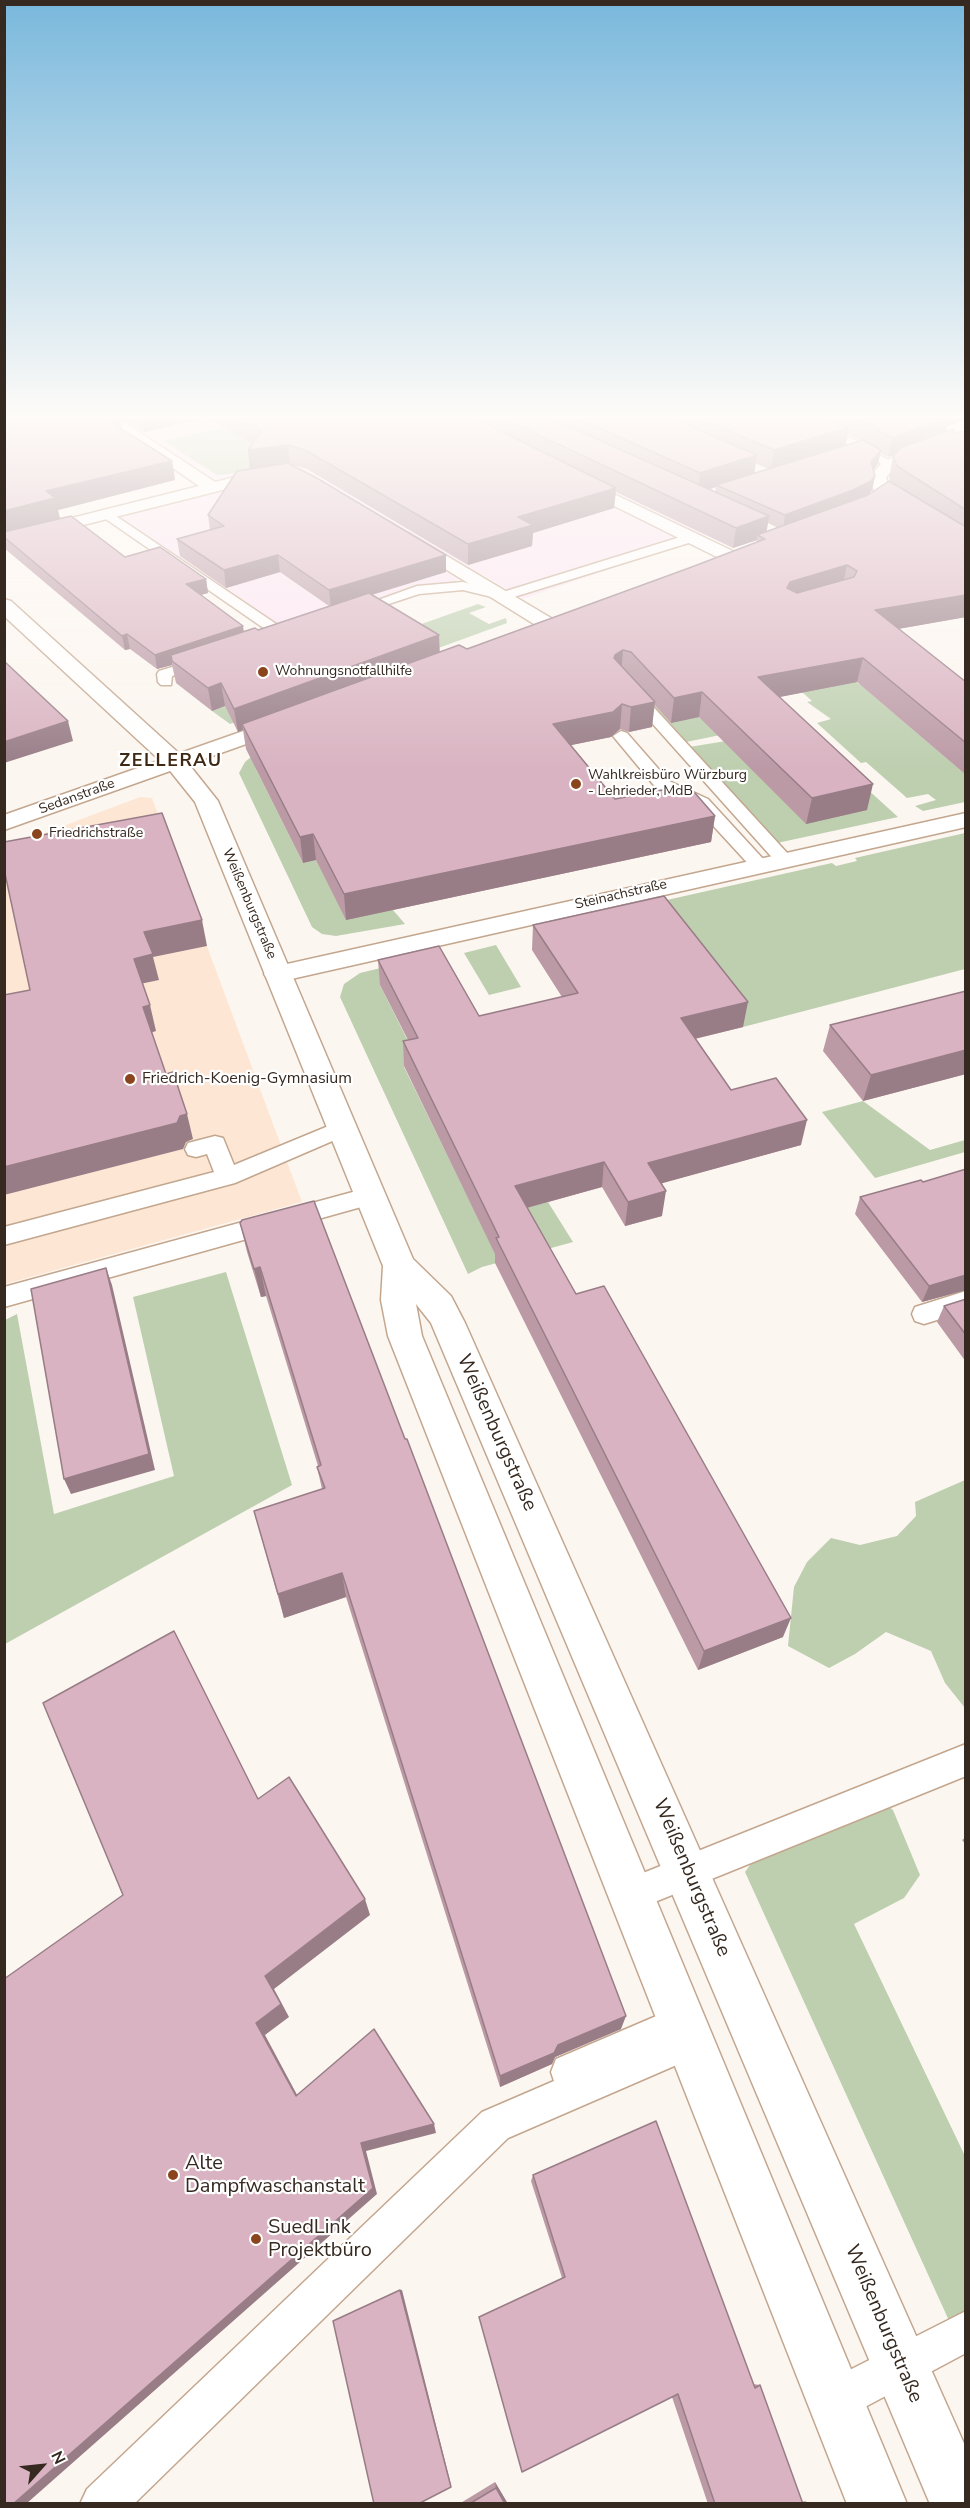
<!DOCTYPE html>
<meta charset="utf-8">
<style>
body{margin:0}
#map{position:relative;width:970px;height:2508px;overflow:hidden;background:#fcf6f0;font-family:"Nunito Sans",sans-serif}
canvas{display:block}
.frame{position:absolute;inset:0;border:6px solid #352920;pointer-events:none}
.north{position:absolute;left:12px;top:2436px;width:60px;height:60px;-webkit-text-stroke:4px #fff;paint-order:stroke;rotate:63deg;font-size:16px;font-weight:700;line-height:24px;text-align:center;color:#352920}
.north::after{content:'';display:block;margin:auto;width:21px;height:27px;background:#352920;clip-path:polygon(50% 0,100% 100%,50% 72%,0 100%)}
</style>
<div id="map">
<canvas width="970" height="2508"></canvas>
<div class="frame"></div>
<div class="north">N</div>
</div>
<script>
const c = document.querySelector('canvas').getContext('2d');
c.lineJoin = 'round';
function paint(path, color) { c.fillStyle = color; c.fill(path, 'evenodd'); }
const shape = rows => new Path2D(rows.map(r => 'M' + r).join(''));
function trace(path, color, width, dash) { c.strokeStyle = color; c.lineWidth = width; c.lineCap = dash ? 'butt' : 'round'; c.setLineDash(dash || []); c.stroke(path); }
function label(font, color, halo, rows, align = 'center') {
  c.font = font + ' "Nunito Sans",sans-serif'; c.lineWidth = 4.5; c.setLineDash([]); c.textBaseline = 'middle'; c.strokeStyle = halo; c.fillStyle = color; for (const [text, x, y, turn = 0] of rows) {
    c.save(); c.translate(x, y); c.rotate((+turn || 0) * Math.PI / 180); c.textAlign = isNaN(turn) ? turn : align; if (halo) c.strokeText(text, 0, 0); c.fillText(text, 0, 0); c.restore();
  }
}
paint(shape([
 [90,419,959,419,905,442,852,447,682,499,735,525,524,599,480,573,279,639,105,518,195,486]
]), '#fce5f3');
paint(shape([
 [140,797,152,798,302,1202,5,1284,5,848]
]), '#fde7d4');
paint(shape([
 [248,422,269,465,230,474,217,475,163,441],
 [478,604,486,607,469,613,489,624,506,618,507,623,230,724,212,711,378,651,399,632],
 [608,676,765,678,794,720,686,742,689,747,726,741,855,778,898,817,763,846],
 [847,676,862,686,965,774,965,802,923,811,915,806,936,800,928,794,907,798,866,762,861,763,817,723,831,719,807,702,812,701,793,684],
 [252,756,256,769,303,863,316,860,393,910,405,924,336,936,322,934,312,927,239,773,245,762],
 [965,833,965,969,743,1027,649,904,832,863,836,866,857,861,855,858],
 [496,945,521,987,489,995,464,953],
 [430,956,380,985,408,1041,404,1067,479,1220,548,1202,573,1242,482,1267,468,1274,340,997,344,984,360,973],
 [863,1101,930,1150,965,1140,965,1152,875,1178,822,1112],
 [226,1272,292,1485,5,1644,5,1320,17,1314,54,1514,174,1476,133,1297],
 [965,1480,965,1708,945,1683,931,1651,886,1632,855,1654,829,1668,788,1646,794,1587,807,1562,831,1538,860,1545,897,1536,916,1516,915,1502],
 [876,1796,893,1810,920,1875,904,1898,854,1924,965,2156,965,2331,956,2336,745,1872,768,1840]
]), '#bdcfaf');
const service = shape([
 [785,419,801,419,867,445,870,450,896,464,886,466,862,454,859,449,785,419],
 [107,510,288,632,290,635,288,638,278,638,103,517,103,511,107,510],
 [690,534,695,535,695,541,504,600,463,590,419,594,352,616,345,612,417,586,463,582,503,592,690,534],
 [205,657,212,661,210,664,172,676,171,685,161,685,158,682,157,674,159,671,205,657],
 [631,686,636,688,789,855,792,859,789,863,777,863,626,694,623,691,626,688,631,686],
 [621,731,627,733,669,781,708,799,765,861,768,865,765,869,753,869,696,807,657,789,613,736,621,731],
 [343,1120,351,1123,354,1128,351,1133,235,1183,4,1245,4,1227,214,1172,207,1154,196,1157,188,1155,185,1149,188,1143,215,1136,223,1138,234,1165,343,1120],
 [371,1187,379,1190,383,1196,379,1202,4,1307,4,1287,371,1187],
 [966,1291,966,1311,924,1324,915,1321,912,1314,915,1307,966,1291],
 [966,1744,966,1776,630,1912,618,1907,613,1895,618,1883,966,1744],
 [682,2005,695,2010,700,2023,698,2027,702,2028,707,2041,702,2054,508,2138,134,2504,80,2504,87,2489,482,2112,554,2081,551,2072,556,2059,682,2005],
 [966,2311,966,2353,850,2415,835,2421,820,2415,814,2400,820,2385,966,2311]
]);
const minor = shape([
 [102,419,119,419,215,482,272,468,280,473,278,476,4,545,4,535,199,486,102,419],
 [966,431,966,442,896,467,886,477,890,491,881,505,849,519,840,514,869,497,874,491,870,476,884,461,966,431],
 [576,476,737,553,740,557,737,561,725,561,570,484,568,481,570,478,576,476],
 [408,533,556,621,559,625,549,631,542,629,402,542,399,538,402,534,408,533],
 [286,716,294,717,297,722,294,727,4,830,4,815,286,716],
 [966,813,966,827,278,982,268,980,264,974,268,968,278,966,966,813]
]);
const tertiary = shape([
 [4,599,11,601,183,757,218,801,413,1259,451,1296,465,1323,966,2448,966,2504,930,2504,431,1323,416,1304,422,1336,907,2504,847,2504,388,1336,381,1300,383,1266,195,802,167,767,4,616,4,599]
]);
trace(service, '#c3a68e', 3);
trace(minor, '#c3a68e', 3);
trace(tertiary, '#c3a68e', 3);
paint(service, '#fff');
paint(minor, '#fff');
paint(tertiary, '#fff');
paint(shape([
 [4,419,122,429,172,461,175,480,58,510,60,519,125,557,206,579,208,593,201,595,244,631,258,630,329,606,280,572,226,588,180,556,177,539,210,530,208,515,250,469,252,444,210,419,966,419,948,426,946,432,955,433,966,431,966,617,898,629,966,682,966,775,857,682,779,697,867,810,806,824,699,717,671,723,654,704,652,727,629,732,620,729,611,737,571,745,615,799,715,816,711,842,346,920,316,860,303,863,246,749,243,730,238,732,225,706,212,711,176,683,172,665,157,669,130,649,125,650,4,548],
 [848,435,862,441,846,445],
 [880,453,888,457,894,455,893,456,889,478,890,481,868,495,872,490,875,476,873,470,878,464],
 [755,463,769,469,754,473],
 [293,465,307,469,468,565,532,546,533,533,614,508,616,492,733,548,757,540,756,542,689,568,467,649,440,652,372,595,446,572,446,555],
 [716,487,715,492,709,489],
 [768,523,778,528,766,532],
 [123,419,202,419,144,432],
 [533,925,743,1027,695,1039,731,1090,801,1145,661,1183,662,1216,625,1226,602,1187,527,1208,576,1294,783,1637,698,1670,495,1263,495,1254,404,1066,403,1041,408,1040,380,985,378,960,479,1016,562,997,532,950],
 [966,991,966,1074,863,1101,823,1051,830,1025],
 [966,1169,966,1290,922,1302,855,1214,860,1197,923,1182],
 [240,1223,621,2029,555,2057,552,2064,500,2087,346,1597,284,1618,254,1511,322,1489,317,1467,318,1466,266,1296,261,1297,247,1252],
 [966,1299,966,1362,937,1322,944,1306],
 [966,1837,966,1845,962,1840],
 [533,2175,753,2384,760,2385,802,2502,805,2501,810,2504,708,2504,672,2397,562,2278,531,2181],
 [495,2482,508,2504,459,2504]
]), '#bb9aa6');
paint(shape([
 [116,419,120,419,124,437,109,421],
 [141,419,202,419,144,432],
 [945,419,966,419,966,420,948,426,945,436,888,457,892,438],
 [849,427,845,447,771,470,774,450],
 [288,445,290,465,250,470,248,450],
 [881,450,878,464,868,477,871,462],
 [757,455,754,475,716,485,716,487,698,493,700,473],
 [172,461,175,480,58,510,60,519,4,533,4,511,46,491],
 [875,476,872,490,868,495,783,530,785,515],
 [616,488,614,508,533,533,532,546,468,565,468,544,518,517],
 [769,516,766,536,757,535,757,540,733,548,736,528],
 [278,555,280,572,226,588,224,570],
 [446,555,446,572,331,607,329,590],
 [847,565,842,589,786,606,787,588,790,582],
 [206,579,208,593,189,598,186,584],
 [966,595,966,617,869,634,875,610],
 [243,626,245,640,172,661,172,665,157,669,155,655],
 [127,634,130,649,125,650,122,636],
 [439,635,440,657,242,724,243,730,238,732,234,709],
 [623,650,621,674,613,679,615,655],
 [863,658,857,682,754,702,758,677],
 [221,683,225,706,212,711,208,688],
 [702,692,699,717,671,723,674,698],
 [655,702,652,727,629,732,631,707],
 [622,704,620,729,611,737,552,749,553,724],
 [68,721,73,741,4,763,4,742],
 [873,784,867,810,806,824,812,798],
 [715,816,711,842,346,920,344,894],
 [313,834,316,860,303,863,300,837],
 [202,920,207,946,153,957,159,980,140,984,134,959,144,932],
 [748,1002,743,1027,677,1043,681,1018],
 [150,1005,156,1031,150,1033,143,1007],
 [966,1050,966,1074,863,1101,871,1075],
 [187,1114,193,1139,186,1142,183,1149,4,1195,4,1167],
 [807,1120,801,1145,645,1188,648,1163],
 [604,1162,602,1187,515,1211,515,1186],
 [666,1191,662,1216,625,1226,628,1202],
 [260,1267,266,1296,261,1297,254,1269],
 [106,1268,112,1285,155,1470,71,1494,64,1479],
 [966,1275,966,1290,922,1302,929,1286],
 [342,1573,346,1597,284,1618,278,1594],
 [791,1618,783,1637,698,1670,704,1651],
 [365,1899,370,1915,274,1989,289,2017,265,2035,303,2106,296,2096,256,2023,265,1976],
 [626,2016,621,2029,555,2057,552,2064,500,2087,500,2076,558,2045],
 [434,2124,436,2133,366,2151,377,2194,26,2504,13,2504,361,2143],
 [400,2290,402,2290,451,2485,451,2487],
 [495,2482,508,2504,505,2504,496,2488]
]), '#987d87');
const building = shape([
 [4,419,116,419,109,421,172,461,46,491,55,498,4,511,4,419],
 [240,419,476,419,616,488,518,517,533,525,468,544,305,450,288,445,248,450,261,431,240,419],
 [505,419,552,419,769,516,736,528,505,419],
 [579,419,673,419,757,455,700,473,579,419],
 [700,419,828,419,849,427,774,450,700,419],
 [859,419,945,419,892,438,876,429,872,424,859,419],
 [954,429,955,433,966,431,966,510,897,466,893,456,902,447,954,429],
 [863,440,881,450,871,462,875,476,871,481,853,490,785,515,716,485,863,440],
 [288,463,315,477,446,555,329,590,278,555,224,570,177,539,224,526,208,515,237,471,288,463],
 [889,481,966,527,966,595,875,610,966,682,966,743,863,658,758,677,873,784,812,798,702,692,674,698,631,652,623,650,615,655,614,658,655,702,631,707,622,704,613,712,553,724,615,799,688,785,715,816,344,894,313,834,300,837,242,724,459,645,467,649,689,568,765,539,757,535,868,495,889,481],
 [847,565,857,571,854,577,797,593,787,588,790,582,847,565],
 [71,516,125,557,160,547,206,579,186,584,243,626,155,655,127,634,122,636,4,537,4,532,71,516],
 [369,593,439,635,234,709,221,683,208,688,172,661,171,655,255,628,258,630,369,593],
 [4,661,68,721,4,742,4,661],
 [162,813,202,920,144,932,153,954,134,959,150,1005,143,1007,166,1074,173,1072,187,1114,180,1116,177,1123,4,1167,4,995,30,990,4,869,4,842,162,813],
 [664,896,748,1002,681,1018,731,1090,776,1078,807,1120,648,1163,666,1191,628,1202,604,1162,515,1186,576,1294,604,1286,791,1618,704,1651,496,1238,499,1237,403,1041,418,1038,378,960,439,946,479,1016,578,993,533,925,664,896],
 [966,991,966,1050,871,1075,830,1025,966,991],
 [966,1169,966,1275,929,1286,860,1197,921,1180,923,1182,966,1169],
 [314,1201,405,1439,407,1439,626,2016,558,2045,554,2053,500,2076,342,1573,278,1594,254,1511,325,1488,317,1467,321,1465,260,1267,254,1269,240,1223,242,1220,314,1201],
 [106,1268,149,1454,64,1479,31,1289,106,1268],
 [966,1299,966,1335,944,1306,966,1299],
 [174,1631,258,1799,289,1777,365,1899,265,1976,281,2004,256,2023,296,2096,374,2029,434,2124,361,2143,373,2188,13,2504,4,2504,4,1979,123,1895,43,1703,174,1631],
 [656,2121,755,2388,760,2385,803,2504,715,2504,678,2394,522,2472,479,2317,565,2277,533,2175,656,2121],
 [400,2290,451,2487,418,2504,374,2504,333,2321,400,2290],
 [496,2488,505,2504,469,2504,496,2488]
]);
paint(building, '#d9b3c1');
trace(building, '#987d87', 1.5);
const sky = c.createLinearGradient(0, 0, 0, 770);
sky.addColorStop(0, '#79b8dc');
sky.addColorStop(0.54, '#fefbf8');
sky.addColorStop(1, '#fefbf800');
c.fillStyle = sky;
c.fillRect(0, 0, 970, 770);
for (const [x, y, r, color] of [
 [263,672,6,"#8b451e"],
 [576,784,6,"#8b451e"],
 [37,834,6,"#8b451e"],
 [130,1079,6,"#8b451e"],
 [173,2175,6,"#8b451e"],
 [256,2239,6,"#8b451e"]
]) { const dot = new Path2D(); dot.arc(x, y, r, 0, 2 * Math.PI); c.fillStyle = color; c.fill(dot); trace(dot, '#fff', 2); }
label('14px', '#352920', '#fff', [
 ["Wohnungsnotfallhilfe",275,672],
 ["Wahlkreisbüro Würzburg",588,776],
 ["- Lehrieder, MdB",588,792],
 ["Friedrichstraße",49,834]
], 'left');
label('14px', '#352920', '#fff', [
 ["Sedanstraße",77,797,-20],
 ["Steinachstraße",621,895,-13],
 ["Weißenburgstraße",249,904,67]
]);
label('16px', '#352920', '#fff', [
 ["Friedrich-Koenig-Gymnasium",142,1079]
], 'left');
c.letterSpacing = '1.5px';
label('bold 18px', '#3f2813', '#fff', [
 ["ZELLERAU",171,762]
]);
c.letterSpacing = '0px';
label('20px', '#352920', '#fff', [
 ["Weißenburgstraße",496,1433,66],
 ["Weißenburgstraße",691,1878,67],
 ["Weißenburgstraße",883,2324,67]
]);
label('20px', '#352920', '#fff', [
 ["Alte",185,2164],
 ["Dampfwaschanstalt",185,2187],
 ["SuedLink",268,2228],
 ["Projektbüro",268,2251]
], 'left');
</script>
